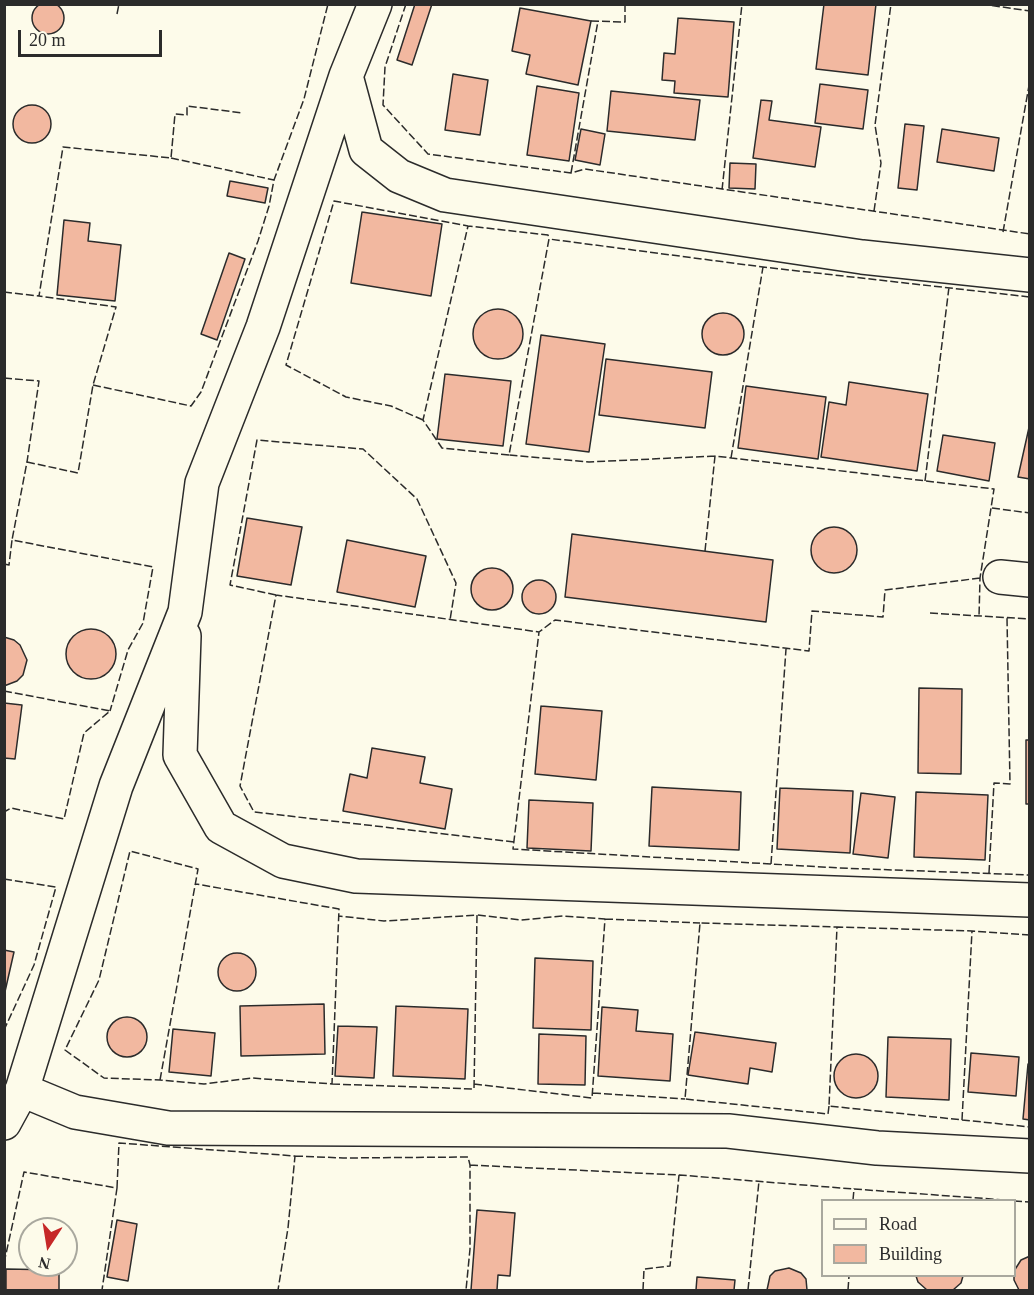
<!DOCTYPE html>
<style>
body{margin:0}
#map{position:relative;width:1034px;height:1295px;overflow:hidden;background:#fdfbea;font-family:Georgia,serif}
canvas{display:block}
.frame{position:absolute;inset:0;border:6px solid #2b2b2b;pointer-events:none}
.legend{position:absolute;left:821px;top:1199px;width:195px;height:78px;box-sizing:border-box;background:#fdfbea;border:2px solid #a9a89e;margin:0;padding:8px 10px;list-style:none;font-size:18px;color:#2b2b2b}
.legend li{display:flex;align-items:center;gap:12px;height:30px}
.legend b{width:30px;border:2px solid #a9a89e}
.north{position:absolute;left:18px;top:1217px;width:60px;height:60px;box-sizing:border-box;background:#fdfbea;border:2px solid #a9a89e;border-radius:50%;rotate:192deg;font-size:16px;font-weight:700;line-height:24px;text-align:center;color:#2b2b2b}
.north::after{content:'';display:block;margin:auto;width:21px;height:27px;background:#c62828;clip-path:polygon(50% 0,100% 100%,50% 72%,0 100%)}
.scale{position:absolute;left:18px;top:30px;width:144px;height:27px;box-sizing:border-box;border:3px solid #2b2b2b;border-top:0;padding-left:8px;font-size:18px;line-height:21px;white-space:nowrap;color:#2b2b2b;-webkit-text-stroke:4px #fdfbea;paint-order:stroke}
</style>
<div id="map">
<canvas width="1034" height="1295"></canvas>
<div class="frame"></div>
<ul class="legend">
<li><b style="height:8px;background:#fdfbea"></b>Road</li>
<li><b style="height:16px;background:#f2b8a0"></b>Building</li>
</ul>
<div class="north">N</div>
<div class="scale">20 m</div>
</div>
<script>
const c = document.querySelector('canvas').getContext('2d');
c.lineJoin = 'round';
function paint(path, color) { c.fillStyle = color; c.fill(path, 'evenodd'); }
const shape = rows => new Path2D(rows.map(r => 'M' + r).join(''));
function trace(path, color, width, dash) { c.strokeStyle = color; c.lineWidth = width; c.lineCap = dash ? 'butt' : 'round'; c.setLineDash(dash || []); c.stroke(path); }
const building = shape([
 '32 18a16 16 0 1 1 32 0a16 16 0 1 1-32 0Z',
 [415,4,432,4,412,65,397,60,415,4],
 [824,4,876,4,868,75,816,69,824,4],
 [520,8,591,21,578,85,526,74,530,55,512,51,520,8],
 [678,18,734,22,728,97,674,93,675,81,662,80,664,53,675,54,678,18],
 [453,74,488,80,480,135,445,130,453,74],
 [820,84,868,90,863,129,815,123,820,84],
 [537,86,579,93,569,161,527,155,537,86],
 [611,91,700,100,695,140,607,131,611,91],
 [761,100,772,101,769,120,821,127,815,167,753,158,761,100],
 '13 124a19 19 0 1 1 38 0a19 19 0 1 1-38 0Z',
 [905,124,924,126,917,190,898,188,905,124],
 [581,129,605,134,600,165,575,160,581,129],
 [942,129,999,138,994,171,937,162,942,129],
 [730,163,756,164,755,189,729,188,730,163],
 [230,181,268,188,265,203,227,196,230,181],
 [362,212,442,224,431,296,351,283,362,212],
 [64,220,90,223,88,241,121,245,115,301,57,295,64,220],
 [229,253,245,259,217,340,201,334,229,253],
 '473 334a25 25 0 1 1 50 0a25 25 0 1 1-50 0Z',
 '702 334a21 21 0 1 1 42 0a21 21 0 1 1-42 0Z',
 [541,335,605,344,589,452,526,444,541,335],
 [606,359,712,372,705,428,599,415,606,359],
 [445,374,511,381,503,446,437,439,445,374],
 [849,382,928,394,917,471,821,457,829,402,846,405,849,382],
 [746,386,826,397,818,459,738,448,746,386],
 [1030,423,1030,479,1018,477,1030,423],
 [943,435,995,443,989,481,937,471,943,435],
 [247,518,302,527,291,585,237,576,247,518],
 '811 550a23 23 0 1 1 46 0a23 23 0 1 1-46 0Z',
 [572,534,773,560,766,622,565,597,572,534],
 [347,540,426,556,415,607,337,592,347,540],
 '471 589a21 21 0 1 1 42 0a21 21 0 1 1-42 0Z',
 '522 597a17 17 0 1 1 34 0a17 17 0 1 1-34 0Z',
 '66 654a25 25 0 1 1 50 0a25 25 0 1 1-50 0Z',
 [4,637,14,640,20,645,27,660,23,675,17,681,4,686,4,637],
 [919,688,962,689,961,774,918,773,919,688],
 [4,703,22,705,15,759,4,758,4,703],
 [541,706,602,711,596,780,535,774,541,706],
 [1026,740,1030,740,1030,804,1026,804,1026,740],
 [372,748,425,757,420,783,452,789,445,829,343,811,350,774,367,778,372,748],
 [652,787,741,792,739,850,649,846,652,787],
 [780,788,853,791,850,853,777,849,780,788],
 [916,792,988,795,985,860,914,857,916,792],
 [861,793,895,797,888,858,853,854,861,793],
 [529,800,593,803,591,851,527,848,529,800],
 [4,950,14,952,4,996,4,950],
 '218 972a19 19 0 1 1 38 0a19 19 0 1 1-38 0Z',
 [535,958,593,961,591,1030,533,1028,535,958],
 [324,1004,325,1054,241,1056,240,1006,324,1004],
 [396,1006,468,1009,465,1079,393,1076,396,1006],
 [602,1007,638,1010,636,1031,673,1034,670,1081,598,1076,602,1007],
 '107 1037a20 20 0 1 1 40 0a20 20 0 1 1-40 0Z',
 [338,1026,377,1027,374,1078,335,1076,338,1026],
 [173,1029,215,1033,211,1076,169,1072,173,1029],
 [695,1032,776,1043,772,1072,750,1068,748,1084,688,1075,695,1032],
 [539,1034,586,1036,585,1085,538,1084,539,1034],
 [888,1037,951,1039,949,1100,886,1097,888,1037],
 [971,1053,1019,1057,1016,1096,968,1092,971,1053],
 '834 1076a22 22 0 1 1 44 0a22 22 0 1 1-44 0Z',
 [1028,1064,1030,1064,1030,1120,1023,1119,1028,1064],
 [477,1210,515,1213,510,1276,498,1275,497,1290,471,1290,477,1210],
 [117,1220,137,1224,128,1281,107,1277,117,1220],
 [1030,1256,1030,1290,1019,1290,1014,1280,1014,1271,1021,1260,1030,1256],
 [789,1268,801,1273,806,1279,807,1290,767,1290,770,1276,775,1271,789,1268],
 [6,1269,59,1270,59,1290,6,1290,6,1269],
 [916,1276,963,1276,961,1283,953,1290,927,1290,918,1282,916,1276],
 [697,1277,735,1280,734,1290,696,1290,697,1277]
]);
paint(building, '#f2b8a0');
trace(building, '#2b2b2b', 1.5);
const minor = shape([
 [346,76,366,150,399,176,445,195,862,257,1030,275],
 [1000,577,1030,580],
 [184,636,180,755,221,827,283,861,356,876,1030,900],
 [22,1090,75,1112,168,1128,728,1131,877,1148,1030,1156],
 [4,1123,22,1090,116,786,185,612,202,483,263,327,346,76,375,4]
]);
trace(minor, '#2b2b2b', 36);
trace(minor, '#fdfbea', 33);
trace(shape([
 [406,4,385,67,383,105,428,154,571,173,585,169,1030,234],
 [981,4,1030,11],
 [117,14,119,4],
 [591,21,625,22,625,4],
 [171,158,274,180],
 [571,173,598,21],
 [722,190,742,4],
 [874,211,881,163,875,125,891,4],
 [1003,232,1030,80],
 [4,292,39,296],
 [4,378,39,381,27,462,12,540],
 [93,385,191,406,201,392,258,241,269,206,274,180,304,99,328,4],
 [423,420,391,406,346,397,286,365,334,201,468,226],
 [509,455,442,448,423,420,468,226,548,235,549,239],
 [715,456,589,462,509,455,549,239,763,267,1030,297],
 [731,458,763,267],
 [27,462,78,473,93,385,116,307,39,296,63,147,171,158,175,114,187,115,187,106,243,113],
 [925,481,949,287],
 [992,508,1030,513],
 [705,551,715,456,994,489,980,578,979,617],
 [4,564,9,565,12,540,153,567,143,623,128,650,110,711],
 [980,578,885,590,883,617,812,611,809,651,555,620,539,632,513,849,840,868,1030,875],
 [276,595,230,585,257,440,363,449,417,499,456,583,450,620],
 [930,613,1030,619],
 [4,691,110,711,84,733,64,819,11,808,4,812],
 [514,842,254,812,240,786,276,595,539,632],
 [771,864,786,649],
 [989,873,994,783,1010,784,1007,618],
 [4,879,56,887,34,965,4,1030],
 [605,919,700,923],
 [1030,935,972,931,837,927,829,1106,1030,1127],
 [160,1080,198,869,130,851,99,980,65,1050,104,1078,160,1080,204,1084,252,1078,332,1084,339,909,196,884],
 [332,1084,474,1089,477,915,384,921,339,916],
 [474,1084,592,1098,605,919,563,916,521,920,477,915],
 [593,1093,685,1099],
 [829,1106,828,1114,685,1099,700,923,837,927],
 [962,1120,972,931],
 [295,1156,343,1158,468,1157,470,1165,470,1249,466,1290],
 [470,1165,679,1175,854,1189],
 [117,1188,119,1143,295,1156,288,1228,278,1290],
 [853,1200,854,1189,1005,1200],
 [1014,1201,1030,1202],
 [4,1263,24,1172,117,1188,102,1290],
 [643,1290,644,1269,670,1266,679,1175],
 [748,1290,759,1181],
 [848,1290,849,1276]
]), '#2b2b2b', 1.5, [8, 3]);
</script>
